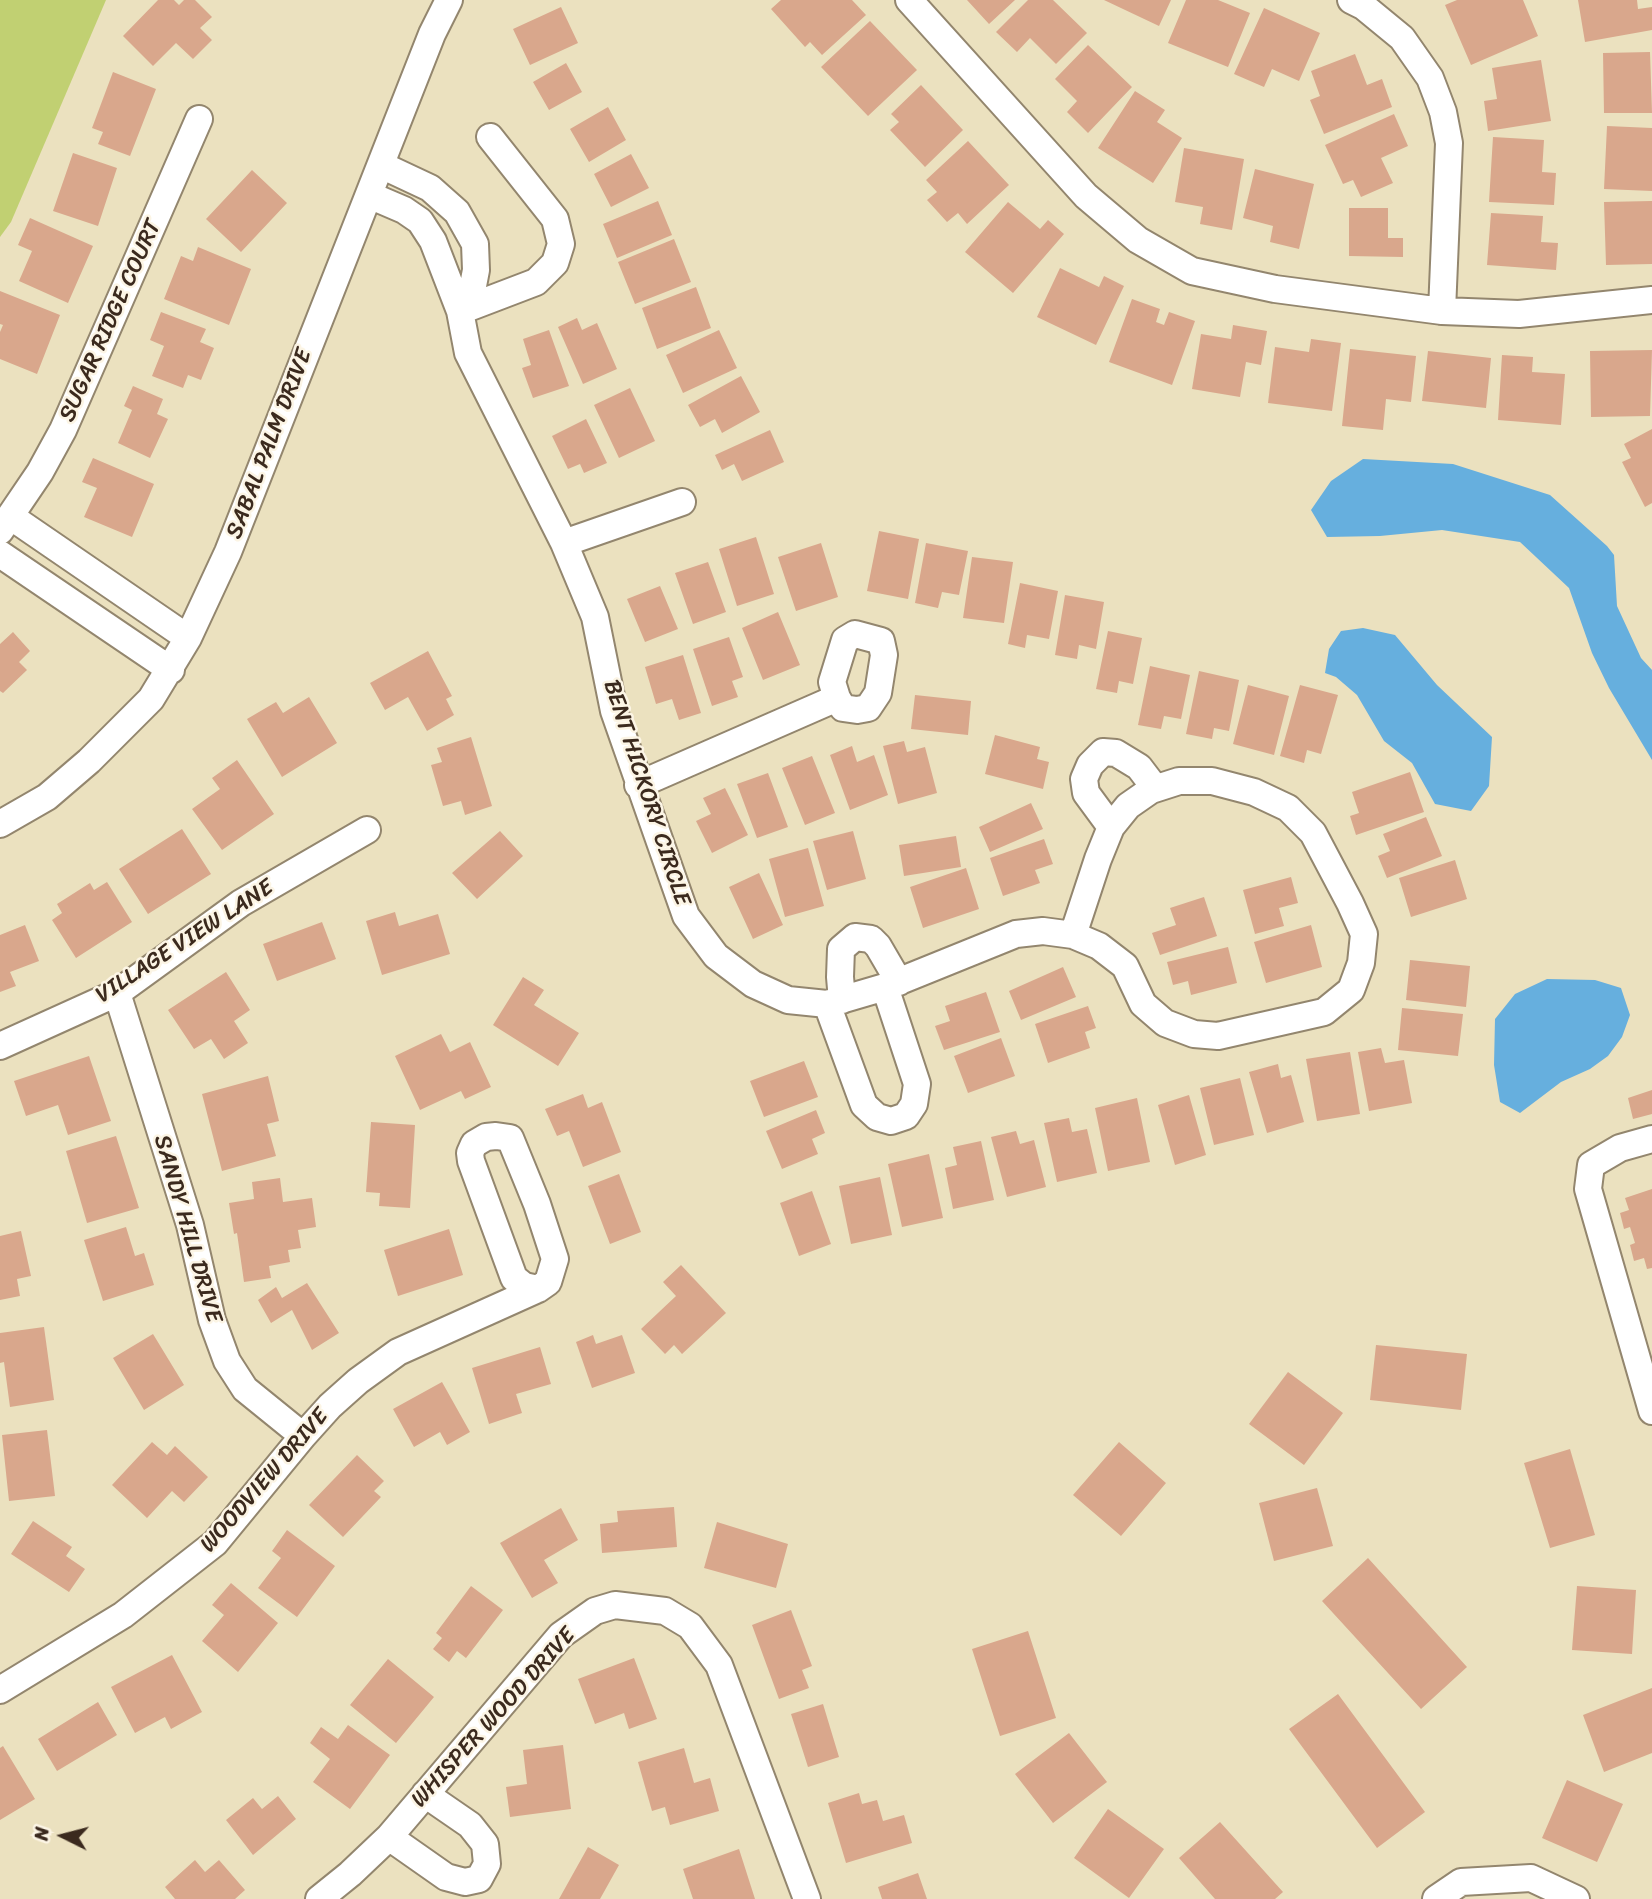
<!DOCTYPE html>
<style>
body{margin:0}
#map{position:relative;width:1652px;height:1899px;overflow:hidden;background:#ebe1bf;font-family:Sriracha,sans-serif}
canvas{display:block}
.north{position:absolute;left:28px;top:1801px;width:70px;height:70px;-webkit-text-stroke:5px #fcf5e5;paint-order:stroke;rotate:276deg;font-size:19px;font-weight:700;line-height:28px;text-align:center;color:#3b2a1e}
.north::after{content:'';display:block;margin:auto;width:24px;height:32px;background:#3b2a1e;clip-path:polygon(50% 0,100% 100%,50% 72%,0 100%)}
</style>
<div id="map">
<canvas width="1652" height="1899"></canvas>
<div class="north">N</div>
</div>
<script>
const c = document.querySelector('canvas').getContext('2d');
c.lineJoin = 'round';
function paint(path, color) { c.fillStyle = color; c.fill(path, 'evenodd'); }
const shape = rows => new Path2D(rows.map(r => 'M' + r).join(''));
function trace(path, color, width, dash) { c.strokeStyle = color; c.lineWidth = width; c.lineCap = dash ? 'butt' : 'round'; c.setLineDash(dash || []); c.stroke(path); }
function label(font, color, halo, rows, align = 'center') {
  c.font = font + ' Sriracha,sans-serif'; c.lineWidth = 5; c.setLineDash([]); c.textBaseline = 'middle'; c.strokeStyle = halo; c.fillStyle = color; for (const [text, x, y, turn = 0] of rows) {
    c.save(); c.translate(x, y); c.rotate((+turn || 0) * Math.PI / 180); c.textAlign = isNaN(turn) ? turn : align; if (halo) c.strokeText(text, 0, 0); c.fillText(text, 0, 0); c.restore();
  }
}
paint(shape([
 [0,0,106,0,11,222,0,237]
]), '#c1d072');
paint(shape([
 [1363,459,1453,464,1550,495,1607,546,1614,555,1617,606,1641,658,1652,670,1652,760,1609,688,1592,653,1569,588,1520,542,1442,530,1380,536,1327,537,1311,510,1331,481],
 [1363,628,1395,635,1437,685,1492,737,1489,786,1471,811,1435,804,1412,763,1384,741,1357,695,1336,677,1325,673,1329,649,1341,631],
 [1547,979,1595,980,1621,988,1630,1015,1622,1037,1608,1056,1590,1069,1561,1082,1520,1113,1500,1102,1494,1065,1495,1019,1515,994]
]), '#66afde');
paint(shape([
 [158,0,174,0,179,5,184,0,195,0,212,17,200,28,212,40,193,59,176,43,153,66,123,36],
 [781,0,852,0,866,15,822,55,810,42,805,47,771,9],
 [967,0,1015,0,989,24],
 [1028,0,1053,0,1087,33,1056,64,1030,38,1017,52,996,32],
 [1104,0,1171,0,1159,26],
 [1186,0,1218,0,1250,13,1228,67,1168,43],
 [1457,0,1523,0,1538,36,1471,65,1445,5],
 [1578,0,1637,0,1638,9,1652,7,1652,30,1585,42],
 [561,7,578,43,530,65,513,29],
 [1264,8,1320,33,1299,81,1272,69,1264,87,1234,74],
 [870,21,917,70,868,116,821,67],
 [1088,45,1132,87,1088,133,1067,112,1077,101,1055,79],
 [1650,52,1652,113,1604,113,1603,53],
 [1355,54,1367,85,1382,79,1392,107,1324,134,1310,100,1320,96,1311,71],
 [1541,60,1551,121,1488,131,1484,101,1497,99,1492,68],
 [566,63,582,92,549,110,533,82],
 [113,72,156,89,130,156,98,144,103,132,92,128],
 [921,85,963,130,925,167,890,130,899,122,891,114],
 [1135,91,1165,110,1157,122,1182,138,1153,183,1098,148],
 [608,107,626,140,589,162,570,129],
 [1394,114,1408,146,1381,158,1393,183,1361,197,1353,180,1343,184,1325,145],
 [1607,126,1652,128,1652,191,1604,189],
 [1493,137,1544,140,1542,172,1556,173,1554,205,1489,202],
 [968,141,1009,185,967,224,958,213,947,222,927,200,937,192,926,180],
 [1184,148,1244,159,1232,230,1200,224,1203,207,1175,202],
 [73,153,117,168,98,226,53,211],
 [631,154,649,188,611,207,594,174],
 [1255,169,1314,184,1299,249,1270,242,1273,226,1243,218],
 [252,170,287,203,241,252,206,219],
 [658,201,672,235,617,258,603,224],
 [1652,201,1652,264,1606,265,1604,202],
 [1008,202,1040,229,1048,220,1064,234,1013,293,965,252],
 [1349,208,1388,208,1388,238,1403,238,1403,257,1349,256],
 [1491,213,1543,216,1541,242,1558,243,1556,270,1487,265],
 [30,218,93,246,68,303,19,281,32,251,18,245],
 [674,239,691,282,635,304,618,262],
 [198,247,251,269,229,325,164,299,181,256,193,261],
 [1060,268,1099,287,1104,276,1124,286,1096,345,1037,317],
 [696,287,711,328,657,349,642,308],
 [0,291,60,315,37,374,0,359,0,332,3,325,0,324],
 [1132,299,1160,309,1156,322,1164,325,1169,312,1195,321,1172,385,1109,362],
 [161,312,206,329,200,342,214,348,201,380,188,375,183,388,152,376,164,346,150,340],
 [577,318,582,330,597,323,617,369,583,384,558,327],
 [1233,325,1267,331,1261,365,1246,362,1240,397,1192,389,1201,334,1231,339],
 [549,330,569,386,533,398,522,368,531,365,523,339],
 [719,330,737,368,683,393,666,355],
 [1311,339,1341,343,1332,411,1268,403,1275,347,1309,352],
 [1350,349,1416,356,1411,402,1386,399,1383,430,1342,426],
 [1652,350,1650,416,1591,417,1590,351],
 [1428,351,1491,358,1486,408,1422,401],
 [1502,355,1533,357,1532,372,1565,374,1561,425,1498,420],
 [741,376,760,412,722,433,715,419,700,427,688,405],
 [133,386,163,399,157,414,168,419,150,458,118,443,132,410,124,406],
 [630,388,655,441,619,458,594,405],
 [586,419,607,463,584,473,580,464,568,469,552,436],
 [1652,429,1652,503,1645,507,1622,462,1631,458,1624,444],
 [770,430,784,462,742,481,734,464,722,470,715,455],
 [93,458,154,484,132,537,84,517,97,488,82,482],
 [879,531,919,539,908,599,867,591],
 [756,537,774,594,737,606,719,549],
 [821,543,838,597,796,611,778,557],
 [926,543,968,551,959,595,942,592,938,608,915,603],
 [972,557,1013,562,1004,623,963,618],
 [708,562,726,612,693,624,675,573],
 [1020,583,1058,591,1049,639,1027,635,1025,648,1008,644],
 [660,586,678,629,645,642,627,599],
 [1065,595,1104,602,1096,649,1079,645,1077,659,1055,655],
 [778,612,800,665,763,680,742,628],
 [1108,631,1142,638,1133,684,1119,681,1117,693,1096,689],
 [13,632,30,651,19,662,27,670,3,693,0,691,0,644],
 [729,637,743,677,732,681,738,697,712,706,693,649],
 [428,651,452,696,446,699,454,715,427,731,408,697,385,710,370,683],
 [683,655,701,713,679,720,672,699,656,704,645,667],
 [1150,666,1190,675,1181,719,1164,716,1161,729,1138,725],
 [1199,671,1239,680,1229,731,1214,728,1212,739,1186,734],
 [1248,685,1289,696,1274,755,1233,744],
 [1300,685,1338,695,1321,754,1307,750,1304,763,1280,756],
 [915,695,971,701,968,735,911,729],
 [309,697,337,743,282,777,247,719,276,702,283,713],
 [995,735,1040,747,1037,759,1049,762,1043,789,985,774],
 [471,737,492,806,465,815,461,801,443,806,431,765,442,762,437,748],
 [904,741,907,752,925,747,937,793,898,804,883,746],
 [852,746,857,762,874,755,888,795,850,810,830,755],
 [812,756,835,813,805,825,782,768],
 [237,760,274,814,222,850,192,809,220,789,212,778],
 [1410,772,1424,812,1356,835,1350,816,1359,813,1352,792],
 [768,773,788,827,757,838,737,784],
 [725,788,748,835,712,853,696,821,711,814,703,798],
 [1031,803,1043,829,990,852,979,827],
 [1426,817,1442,856,1387,878,1378,856,1390,851,1383,834],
 [182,829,211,874,148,914,119,869],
 [500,831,523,856,477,899,452,873],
 [853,831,866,879,827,890,813,841],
 [956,836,961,867,904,876,899,845],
 [1044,839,1053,864,1035,870,1040,883,1003,896,990,858],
 [808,848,824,906,785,917,769,859],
 [1455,860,1467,899,1411,917,1399,878],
 [966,868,979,909,923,928,910,887],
 [759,873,783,925,753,939,729,887],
 [1291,877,1298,903,1279,908,1284,926,1255,934,1243,890],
 [107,882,132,922,76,958,52,920,62,913,57,904,90,883,94,890],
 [1204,897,1217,936,1160,955,1152,933,1176,925,1170,908],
 [395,912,399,926,438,914,450,954,382,975,366,921],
 [322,922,336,959,277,981,263,944],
 [25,925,39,961,10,972,16,986,0,992,0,935],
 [1311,925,1322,967,1266,983,1254,942],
 [1228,947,1237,983,1191,995,1188,981,1173,985,1167,962],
 [1410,960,1470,966,1466,1007,1406,1000],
 [1063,967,1076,997,1021,1020,1009,991],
 [226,972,250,1010,234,1021,248,1043,224,1059,211,1039,194,1049,168,1010],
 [523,977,544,990,534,1005,579,1033,558,1066,493,1025],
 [986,992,1000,1032,944,1050,935,1026,950,1021,945,1006],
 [1088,1006,1096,1028,1085,1032,1090,1048,1048,1063,1035,1024],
 [1402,1008,1463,1014,1458,1056,1398,1050],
 [441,1034,450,1052,470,1042,491,1087,465,1099,461,1091,420,1110,395,1056],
 [1001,1038,1015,1076,968,1093,954,1056],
 [1381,1048,1385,1063,1404,1060,1412,1103,1369,1111,1358,1052],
 [1350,1052,1360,1114,1317,1121,1306,1059],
 [89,1056,111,1121,68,1135,58,1105,26,1116,14,1081],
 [804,1061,818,1097,764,1117,750,1081],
 [1278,1064,1281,1078,1291,1075,1304,1122,1267,1133,1249,1072],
 [268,1076,279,1121,267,1124,276,1156,222,1171,202,1094],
 [1240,1078,1254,1135,1214,1145,1200,1088],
 [1652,1090,1652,1114,1633,1119,1628,1098],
 [583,1094,588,1108,602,1102,621,1152,583,1167,569,1131,557,1136,545,1109],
 [1189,1095,1206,1155,1175,1165,1158,1105],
 [1137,1098,1150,1162,1108,1171,1095,1108],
 [816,1110,825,1133,812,1139,818,1154,782,1169,766,1131],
 [1069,1118,1072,1132,1087,1129,1097,1173,1057,1182,1044,1123],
 [371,1122,415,1125,410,1208,379,1206,380,1193,366,1192],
 [1016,1131,1020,1144,1034,1140,1046,1187,1007,1197,991,1137],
 [116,1136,139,1208,87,1223,66,1151],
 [981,1141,994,1200,953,1209,945,1168,957,1165,953,1147],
 [929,1154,943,1218,902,1227,888,1164],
 [619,1174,641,1232,610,1244,588,1186],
 [880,1177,892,1235,851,1244,839,1186],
 [280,1178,283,1202,312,1198,316,1227,298,1230,301,1248,288,1250,290,1262,269,1266,271,1278,244,1282,237,1233,234,1234,229,1203,254,1199,252,1182],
 [1652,1189,1652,1268,1647,1269,1644,1258,1634,1261,1630,1245,1635,1243,1630,1227,1624,1229,1620,1213,1629,1210,1625,1198],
 [812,1191,831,1244,799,1256,780,1203],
 [126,1227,135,1256,144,1253,154,1285,103,1301,84,1240],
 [449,1229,463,1275,398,1296,384,1250],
 [21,1231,31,1276,17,1279,20,1296,0,1300,0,1236],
 [681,1265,726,1313,682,1354,674,1345,665,1354,641,1329,676,1296,663,1282],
 [307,1283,339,1333,312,1350,292,1310,271,1323,258,1300,276,1287,282,1298],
 [44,1327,54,1400,10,1407,4,1362,0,1363,0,1333],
 [153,1334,184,1385,144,1410,113,1358],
 [593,1335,596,1344,622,1335,635,1373,592,1388,576,1342],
 [1376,1345,1467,1354,1461,1410,1370,1400],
 [540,1347,551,1384,516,1394,522,1413,489,1424,472,1368],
 [1288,1372,1343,1413,1304,1465,1249,1424],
 [442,1382,470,1432,447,1445,440,1432,414,1447,393,1409],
 [47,1430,55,1496,9,1501,2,1435],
 [152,1442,167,1455,175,1446,208,1477,184,1502,172,1491,147,1518,112,1485],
 [1119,1442,1166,1483,1121,1536,1073,1495],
 [1570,1449,1595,1535,1550,1548,1524,1463],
 [357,1455,384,1481,374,1491,381,1497,343,1537,309,1505],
 [1317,1488,1333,1546,1274,1561,1259,1503],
 [674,1507,677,1547,602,1553,600,1524,618,1522,617,1511],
 [561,1508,578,1540,544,1560,558,1583,532,1598,500,1543],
 [33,1521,72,1547,66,1556,85,1569,69,1592,11,1554],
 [717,1522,788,1544,776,1588,704,1568],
 [287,1530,335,1566,297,1617,258,1588,281,1558,272,1551],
 [1368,1558,1467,1667,1421,1709,1322,1601],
 [231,1583,278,1623,238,1672,202,1641,224,1615,212,1605],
 [471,1586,503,1610,466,1658,457,1651,449,1662,433,1649,442,1638,436,1633],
 [1577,1586,1636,1590,1632,1654,1572,1650],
 [791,1610,812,1666,802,1670,809,1688,779,1699,752,1625],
 [1028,1631,1056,1718,1000,1736,972,1649],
 [172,1655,202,1712,171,1729,165,1717,135,1733,111,1687],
 [634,1658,657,1719,629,1729,624,1713,595,1724,578,1679],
 [388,1659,434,1697,396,1743,350,1705],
 [1652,1688,1652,1753,1604,1772,1583,1715],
 [1338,1694,1425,1812,1377,1848,1289,1729],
 [98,1702,117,1735,57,1771,38,1739],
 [823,1704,839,1757,808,1767,791,1714],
 [348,1725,390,1755,350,1809,313,1782,330,1759,310,1743,321,1727,338,1739],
 [1069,1733,1107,1782,1053,1823,1015,1774],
 [563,1745,571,1809,510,1817,506,1787,527,1784,523,1750],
 [3,1746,35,1799,0,1820,0,1748],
 [684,1748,694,1783,710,1778,719,1811,670,1825,665,1807,652,1811,638,1762],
 [1567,1780,1623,1804,1597,1862,1542,1838],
 [859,1793,862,1804,877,1800,883,1821,904,1815,912,1843,846,1863,828,1803],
 [278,1796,296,1819,253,1855,226,1820,253,1798,262,1809],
 [1108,1809,1164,1849,1129,1898,1074,1858],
 [1220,1822,1283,1892,1275,1899,1215,1899,1179,1858],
 [588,1847,619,1865,600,1899,559,1899],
 [739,1849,755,1899,693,1899,683,1869],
 [195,1860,205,1872,219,1860,245,1890,235,1899,175,1899,165,1887],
 [918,1873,927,1899,882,1899,878,1887]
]), '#d9a78c');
const minor = shape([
 [909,0,1086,196,1138,240,1192,271,1275,289,1442,311,1519,314,1652,300],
 [1351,0,1363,6,1402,38,1430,78,1443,112,1449,143,1442,311],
 [381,165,430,188,457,212,475,244,476,270,472,291,460,311],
 [369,195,404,210,420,221,433,241,460,311,468,353,564,543,595,617,614,711,686,916,716,956,753,984,788,1000,827,1004,885,987,1016,934,1043,931,1073,935,1099,946,1125,966,1143,1004,1165,1023,1194,1034,1218,1036,1324,1012,1351,990,1361,963,1364,934,1350,903,1313,833,1288,808,1254,792,1212,781,1179,781,1151,790,1128,806,1111,827,1098,859,1073,935],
 [460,311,536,282,555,263,561,244,555,219,490,137],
 [10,516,188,638],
 [0,531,40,472,63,430,199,119],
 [564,543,682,502],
 [0,554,171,670],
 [638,785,837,698,843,708,857,710,868,708,878,693,884,655,881,641,855,634,845,640,832,682,837,698],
 [0,824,47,797,89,761,151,699,188,638,228,552,432,34,449,0],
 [1111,827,1086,793,1084,779,1090,765,1103,752,1116,753,1139,767,1155,788],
 [117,993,190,1225,212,1320,227,1361,245,1389,303,1436],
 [842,1000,840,977,841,949,855,937,871,939,878,946,899,982],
 [827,1004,864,1105,877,1117,891,1121,906,1116,914,1104,917,1084,885,987],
 [0,1046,117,993,241,903,367,830],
 [1652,1139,1620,1148,1591,1165,1588,1189,1652,1411],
 [0,1690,123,1615,215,1543,303,1436,330,1406,358,1381,398,1352,538,1289,548,1282,555,1259,537,1204,510,1138,496,1136,486,1137,474,1144,470,1153,471,1161,514,1278,524,1286,538,1289],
 [389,1837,446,1877,465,1882,479,1879,487,1864,485,1844,470,1825,425,1794],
 [319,1899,350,1874,389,1837,561,1635,595,1611,615,1605,665,1611,690,1626,719,1665,807,1899],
 [1436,1899,1461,1882,1531,1878,1576,1899]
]);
trace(minor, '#93866e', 30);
trace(minor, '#fff', 26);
label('23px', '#3b2a1e', '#fcf5e5', [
 ["SUGAR RIDGE COURT",111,321,-66],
 ["SABAL PALM DRIVE",270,444,-69],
 ["BENT HICKORY CIRCLE",646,793,72],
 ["VILLAGE VIEW LANE",185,942,-33],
 ["SANDY HILL DRIVE",187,1229,74],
 ["WOODVIEW DRIVE",265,1481,-49],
 ["WHISPER WOOD DRIVE",494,1718,-48]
]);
</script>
